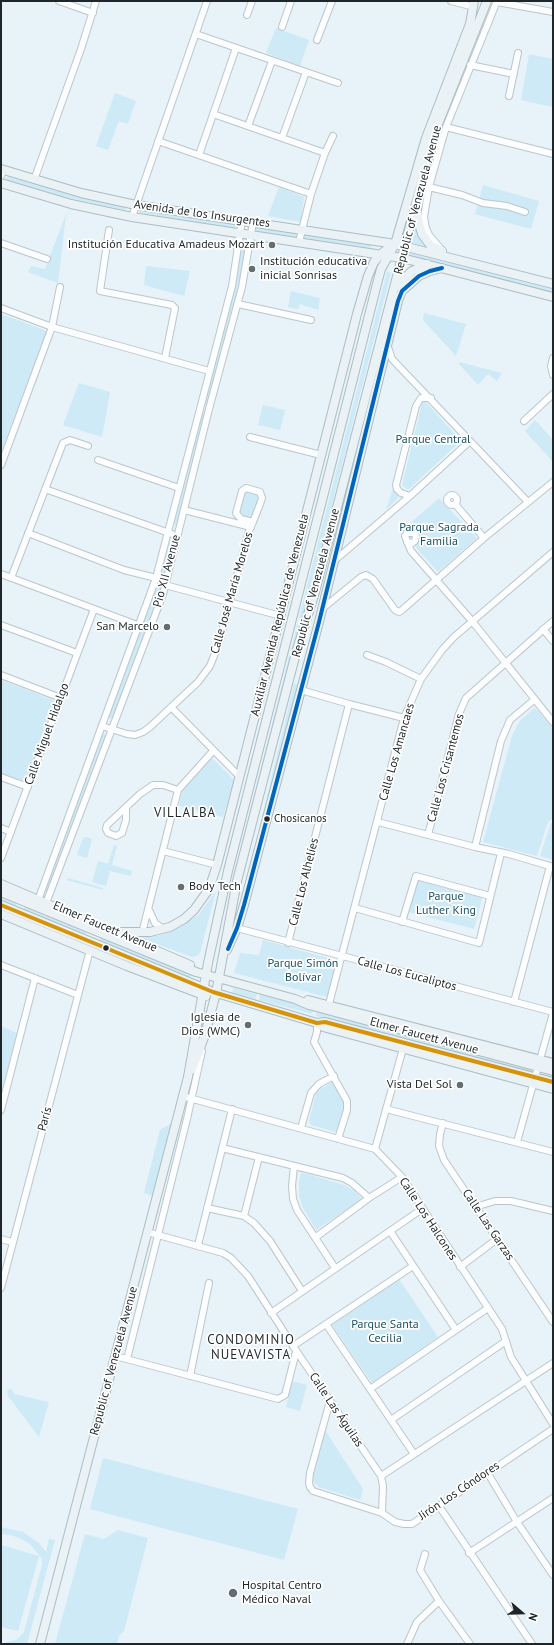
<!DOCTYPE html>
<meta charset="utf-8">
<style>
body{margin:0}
#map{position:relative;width:554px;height:1645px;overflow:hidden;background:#e7f3f8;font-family:"PT Sans",sans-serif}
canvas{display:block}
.frame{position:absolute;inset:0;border:2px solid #1e2629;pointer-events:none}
.north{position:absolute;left:502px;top:1593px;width:40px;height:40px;-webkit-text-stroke:3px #fff;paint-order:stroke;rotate:110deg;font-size:11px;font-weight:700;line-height:16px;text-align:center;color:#1e2629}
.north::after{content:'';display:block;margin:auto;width:14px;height:18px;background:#1e2629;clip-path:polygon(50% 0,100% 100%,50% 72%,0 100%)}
</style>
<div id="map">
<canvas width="554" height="1645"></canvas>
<div class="frame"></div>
<div class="north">N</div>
</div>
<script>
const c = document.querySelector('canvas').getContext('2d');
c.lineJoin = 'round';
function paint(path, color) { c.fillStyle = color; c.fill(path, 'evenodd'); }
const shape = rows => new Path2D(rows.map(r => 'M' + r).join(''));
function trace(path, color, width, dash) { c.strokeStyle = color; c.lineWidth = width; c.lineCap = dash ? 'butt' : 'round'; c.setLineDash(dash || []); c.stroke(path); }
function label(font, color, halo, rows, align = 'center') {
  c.font = font + ' "PT Sans",sans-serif'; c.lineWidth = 3.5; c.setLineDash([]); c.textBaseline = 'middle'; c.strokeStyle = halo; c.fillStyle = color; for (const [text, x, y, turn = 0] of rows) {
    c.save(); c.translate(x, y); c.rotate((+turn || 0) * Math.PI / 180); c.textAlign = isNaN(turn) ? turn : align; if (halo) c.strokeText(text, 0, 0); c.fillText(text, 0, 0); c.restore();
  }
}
paint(shape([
 [276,28,309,40,300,66,266,53],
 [529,54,553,59,553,107,521,100],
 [115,93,136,101,128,124,119,121,108,150,96,146],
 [7,176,71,194,128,207,125,210,45,193,6,183],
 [483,185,539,201,531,229,475,214],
 [279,187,304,197,301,222,268,216],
 [142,209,237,223,235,228,228,228,141,213,138,211],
 [66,214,58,283,28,272,31,266,45,269],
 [256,225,373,242,370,250,254,232],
 [415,225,427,247,411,243],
 [243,238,248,239,235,306,209,402,206,405,205,401,236,278],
 [411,249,553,286,553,292,407,255],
 [146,266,190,271,184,296,144,285],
 [387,271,391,273,236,880,231,885],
 [291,291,320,298,318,310,300,304,298,309,288,307],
 [424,313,466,324,456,356,423,320],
 [1,314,47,331,1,453],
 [459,362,502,373,497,381,488,374,478,385,459,364],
 [79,383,110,392,102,437,63,425],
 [423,399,461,441,408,490,402,485],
 [263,405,285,410,280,430,258,425],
 [204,412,206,416,178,525,174,525,202,415],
 [535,420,553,440,553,462,525,431],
 [241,487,262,493,254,524,233,518],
 [393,488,399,497,386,510],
 [439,498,477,538,438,572,401,531],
 [170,540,172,540,162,584,114,718,108,718,158,583],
 [1,680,53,700,56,703,27,782,1,773],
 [294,684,298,684,260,833,258,833],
 [535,707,553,728,553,818,548,822,537,856,483,842,512,736,519,722],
 [103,733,107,735,50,893,45,891],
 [212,758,234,780,223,817,179,806,183,787],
 [553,822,553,860,540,856,550,825],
 [87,837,92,839,87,858,77,855,83,838],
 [114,845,117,846,112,865,132,871,131,876,110,871,106,886,92,882,98,861,108,864],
 [68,878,103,888,103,890,67,880],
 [417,878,483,895,474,929,408,912],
 [216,891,200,953,197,956,192,957,135,936,157,936,173,931,186,923,199,914],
 [1,896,18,902,16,906,1,900],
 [25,906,87,931,85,936,23,911],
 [101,937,192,973,189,980,98,942],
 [263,940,335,960,336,964,327,997,234,973,240,953,259,955],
 [233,988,257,994,255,999,232,993],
 [260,995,314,1008,312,1014,259,1000],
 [318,1008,533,1068,532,1071,526,1073,316,1016],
 [1,1026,17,1033,1,1093],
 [332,1082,335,1082,344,1101,344,1111,336,1132,311,1125,309,1121,316,1093,321,1089],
 [172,1123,153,1196,144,1193,160,1130],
 [301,1173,308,1174,344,1185,355,1191,362,1199,316,1230,302,1206,299,1196,299,1181],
 [399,1279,438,1337,372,1383,332,1325],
 [292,1381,307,1385,300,1411,286,1407],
 [11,1388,14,1394,49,1402,39,1437,8,1396,7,1391],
 [325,1430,363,1489,360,1500,319,1487,314,1483,312,1475],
 [103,1458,298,1509,284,1560,90,1509],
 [1,1527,23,1532,39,1543,46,1552,49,1539,55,1540,27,1644,1,1644,18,1639,24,1632,42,1565,42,1559,30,1544,21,1539,11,1535,1,1534],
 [118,1530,148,1538,124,1631,119,1636,117,1644,55,1644,85,1534,104,1539],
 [1,1545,39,1556,18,1631,1,1627]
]), '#cdeaf6');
const minor = shape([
 [59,1,93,13],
 [451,1,474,7],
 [497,2,553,12],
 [247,15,252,1],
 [282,27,291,1],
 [196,34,338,83],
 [317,40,332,1],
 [470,65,514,74],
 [509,96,518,53],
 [213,114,325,153],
 [248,126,272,61],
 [446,127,553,154],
 [282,138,306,72],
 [158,141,311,194],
 [199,155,236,48],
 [1,176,3,170],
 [34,180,81,49,96,1],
 [429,187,462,195,483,203,507,206,525,212],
 [132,217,207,1],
 [109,230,100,291,172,305,175,308,165,358],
 [299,242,311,194,325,153,333,136],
 [1,243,47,259],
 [441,249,429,235,426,228,424,217,429,187,446,127,497,1],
 [238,304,311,320],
 [1,308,52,327,209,371],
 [388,347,392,359,528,502],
 [553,358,551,366,553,375],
 [524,421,553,394],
 [250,437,321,455],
 [98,460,179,488],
 [1,465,52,327,60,287],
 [45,489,172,534],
 '447 500a5 5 0 1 1 10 0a5 5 0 1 1-10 0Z',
 [410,496,401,493,397,489,396,485,416,406,421,398,431,398],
 [455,504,484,538],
 [184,510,251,527],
 [28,533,124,570,156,578],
 [407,542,412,543,415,541,416,536,414,533,407,533,405,536,411,551,472,621,553,722],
 [334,561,410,496,470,441],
 [1,574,140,626],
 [11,578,63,443,70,440,88,446],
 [165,585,281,616],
 [322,609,361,577,366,575,373,579,395,610,399,612,402,610,484,538,553,482],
 [1,625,77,653],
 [543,629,553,641],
 [367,655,386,662,421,679],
 [1,675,61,698],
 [301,690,349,704,404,718],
 [171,707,239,776],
 [102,726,127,734,135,735,143,732,150,727,198,682,210,666,219,643,249,531,253,522,260,504,262,498,260,492,246,488,242,491,236,513,241,519,253,522],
 [1,777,28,787],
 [126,809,126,820,122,833,116,836,108,833,106,829,107,825,140,794,153,785,163,785,178,790],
 [378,822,475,847,509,854,553,867],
 [1,828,11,832],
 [428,835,459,714,466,698,553,621],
 [475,847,501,741,510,720,534,700],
 [163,851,217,865],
 [1,858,94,609],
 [37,903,156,578,232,286,242,220],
 [45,906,163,594,209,409,242,287,253,222],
 [355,908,479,943,501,853],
 [149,910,155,923,163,929],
 [402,922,416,876,490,896],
 [237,928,553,1012],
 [142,933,178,790,213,751],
 [288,943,349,704],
 [1,965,78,995],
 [514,1002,550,866],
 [329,1004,404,718,421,679,442,650,454,637,553,552],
 [317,1023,317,1032,314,1042,347,1101,347,1110,338,1139],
 [182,1096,375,1149,402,1177,502,1329,511,1357,553,1424],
 [386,1109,553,1152],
 [1,1110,35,978],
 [443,1123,440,1134,439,1146,444,1160,553,1322],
 [301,1128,311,1093,319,1084,334,1076],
 [517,1142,553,1013],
 [222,1148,343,1178,352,1183,369,1198],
 [375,1149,404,1045],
 [294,1166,292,1186,293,1199,297,1210,335,1268],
 [475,1207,495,1201,511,1201,553,1211],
 [207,1208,244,1216,254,1223,270,1241,302,1291],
 [244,1216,259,1157],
 [390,1231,456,1330],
 [147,1232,223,1253,231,1258,248,1276,293,1346,381,1476,383,1486,382,1513],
 [316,1237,369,1198,402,1177],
 [1,1239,12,1242],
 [198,1245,232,1109],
 [460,1267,497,1239],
 [1,1288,90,950],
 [271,1313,422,1209],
 [326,1324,414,1454],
 [293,1346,413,1266],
 [115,1356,278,1399,285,1395,296,1352],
 [127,1359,187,1119,202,1051],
 [190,1376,209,1283],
 [370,1389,488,1308],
 [330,1401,310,1473,309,1483,310,1487,313,1491,382,1513,395,1522,404,1524,412,1524,553,1429],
 [391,1420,506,1341],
 [487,1472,517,1522,553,1575],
 [381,1476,553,1363],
 [439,1506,532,1644],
 [469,1553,553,1498],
 [425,1554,420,1570,439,1601,470,1644],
 [407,1644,417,1622,439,1601]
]);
const major = shape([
 [1,169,81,193,136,205,395,244,553,284],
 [1,183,71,204,132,217,402,258,553,297],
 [417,209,418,220,422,234,431,246,442,251],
 [395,287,412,271,427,264],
 [1,884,190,965],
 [1,892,196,972,295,999,309,1005,553,1071],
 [1,905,213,992,317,1023,325,1022,553,1082],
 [1,914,127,966,206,996],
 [116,932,150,932,170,927,184,919,194,910,209,889,217,865,357,314,368,276,374,262,381,254,390,247],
 [227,950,237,928,244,905,319,622,398,301,402,291,419,276,430,271,442,268],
 [308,1000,553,1063],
 [317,1023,323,1027,553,1089],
 [192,1069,205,1035,216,993,237,881,296,653,315,592,429,153,438,124,487,1],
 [40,1644,188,1077,208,963,228,871,377,284,381,269,395,244,426,138,470,24,474,1]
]);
trace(minor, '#bdc6ca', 8);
trace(major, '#acbdc3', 10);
trace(minor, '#fbfdfe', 6);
trace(major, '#eaf2f5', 8);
trace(shape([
 [1,905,213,992,317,1023,325,1022,553,1082]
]), '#d69306', 4);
trace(shape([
 [228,949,237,928,244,905,319,622,398,301,402,291,419,276,430,271,442,268]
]), '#0065bd', 4);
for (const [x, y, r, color] of [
 [272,245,4,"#646e71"],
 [252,269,4,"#646e71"],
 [167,627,4,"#646e71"],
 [267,819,3.5,"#1e2629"],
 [181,887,4,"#646e71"],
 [106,948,3.5,"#1e2629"],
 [248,1025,4,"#646e71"],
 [460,1085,4,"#646e71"],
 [233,1593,5,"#646e71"]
]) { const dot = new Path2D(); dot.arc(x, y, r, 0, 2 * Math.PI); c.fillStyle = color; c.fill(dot); trace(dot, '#fff', 1.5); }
label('11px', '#1e2629', '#fff', [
 ["Chosicanos",274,819]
], 'left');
label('12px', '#1e2629', '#fff', [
 ["Republic of Venezuela Avenue",418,200,-75],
 ["Avenida de los Insurgentes",202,214,8],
 ["Pio XII Avenue",167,571,-75],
 ["Republic of Venezuela Avenue",316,583,-75],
 ["Calle José María Morelos",232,593,-74],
 ["Auxiliar Avenida República de Venezuela",280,615,-76],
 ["Calle Miguel Hidalgo",47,734,-70],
 ["Calle Los Amancaes",397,752,-74],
 ["Calle Los Crisantemos",446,768,-75],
 ["Calle Los Alhelíes",304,882,-76],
 ["Elmer Faucett Avenue",105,927,23],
 ["Calle Los Eucaliptos",407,974,15],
 ["Elmer Faucett Avenue",424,1036,15],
 ["París",45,1119,-75],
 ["Calle Los Halcones",428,1219,57],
 ["Calle Las Garzas",488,1225,56],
 ["Republic of Venezuela Avenue",114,1361,-75],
 ["Calle Las Águilas",336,1410,56],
 ["Jirón Los Cóndores",459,1491,-34]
]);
label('12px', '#1e2629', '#fff', [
 ["Institución Educativa Amadeus Mozart",264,245],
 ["Institución educativa",260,262,"left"],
 ["inicial Sonrisas",260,276,"left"],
 ["San Marcelo",159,627],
 ["Body Tech",189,887,"left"],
 ["Iglesia de",240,1018],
 ["Dios (WMC)",240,1032],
 ["Vista Del Sol",452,1085],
 ["Hospital Centro",242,1586,"left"],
 ["Médico Naval",242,1600,"left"]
], 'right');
label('12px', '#185164', '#fff', [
 ["Parque Central",433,440],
 ["Parque Sagrada",439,528],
 ["Familia",439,542],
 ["Parque",446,897],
 ["Luther King",446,911],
 ["Parque Simón",303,964],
 ["Bolívar",303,978],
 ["Parque Santa",385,1325],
 ["Cecilia",385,1339]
]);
c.letterSpacing = '1px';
label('13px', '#1e2629', '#fff', [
 ["VILLALBA",185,813],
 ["CONDOMINIO",251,1340],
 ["NUEVAVISTA",251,1355]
]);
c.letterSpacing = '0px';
</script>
